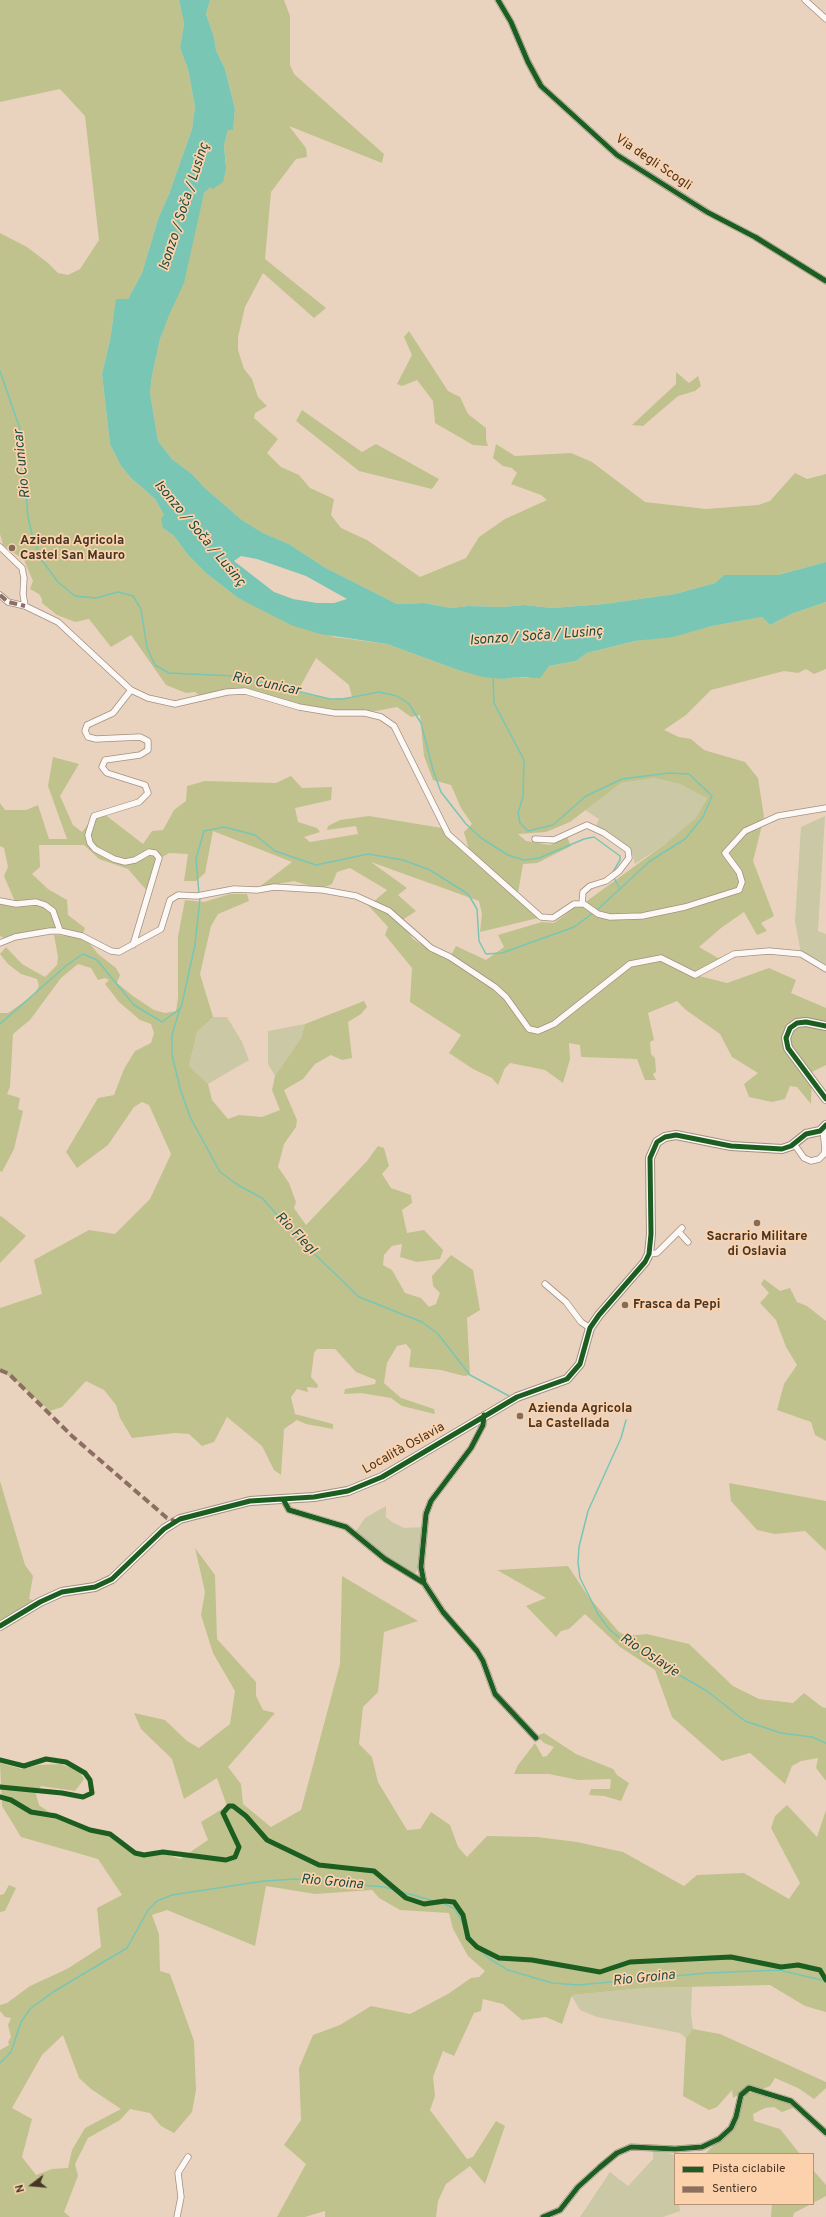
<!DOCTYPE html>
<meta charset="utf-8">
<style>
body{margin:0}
#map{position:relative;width:826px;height:2217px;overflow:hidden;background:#ead3be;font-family:Overpass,sans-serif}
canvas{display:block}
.legend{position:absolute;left:674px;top:2153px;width:140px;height:52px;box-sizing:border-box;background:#fcd2ac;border:1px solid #b49477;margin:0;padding:5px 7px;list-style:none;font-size:12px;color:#473627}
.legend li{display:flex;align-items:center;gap:8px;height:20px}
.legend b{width:20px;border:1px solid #b49477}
.north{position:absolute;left:12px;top:2165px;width:40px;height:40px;-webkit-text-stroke:3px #fcd2ac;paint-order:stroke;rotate:254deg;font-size:11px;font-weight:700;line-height:16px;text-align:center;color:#473627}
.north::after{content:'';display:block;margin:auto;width:14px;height:18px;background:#473627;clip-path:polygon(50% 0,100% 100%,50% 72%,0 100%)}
</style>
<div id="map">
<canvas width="826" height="2217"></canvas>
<ul class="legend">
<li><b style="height:5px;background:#1b5e20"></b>Pista ciclabile</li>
<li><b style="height:5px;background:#8d6e63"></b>Sentiero</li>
</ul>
<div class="north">N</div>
</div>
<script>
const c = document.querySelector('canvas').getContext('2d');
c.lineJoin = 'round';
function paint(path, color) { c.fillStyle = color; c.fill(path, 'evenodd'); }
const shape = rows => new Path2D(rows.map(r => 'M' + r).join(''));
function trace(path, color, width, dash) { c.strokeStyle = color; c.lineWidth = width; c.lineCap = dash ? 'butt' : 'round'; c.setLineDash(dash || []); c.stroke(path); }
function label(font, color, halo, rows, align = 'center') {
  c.font = font + ' Overpass,sans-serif'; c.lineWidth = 3.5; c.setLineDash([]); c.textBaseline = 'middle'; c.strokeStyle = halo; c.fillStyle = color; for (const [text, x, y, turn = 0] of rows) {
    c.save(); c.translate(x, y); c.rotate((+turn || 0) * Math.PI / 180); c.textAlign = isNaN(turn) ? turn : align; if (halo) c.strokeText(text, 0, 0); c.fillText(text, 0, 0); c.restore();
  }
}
paint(shape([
 [654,778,680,784,707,797,697,818,665,844,635,864,631,849,608,832,595,828,599,819,585,810,621,783],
 [825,816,818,931,826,934,826,969,801,954,795,921,801,827],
 [213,1017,227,1017,242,1042,249,1060,208,1084,189,1066,197,1032],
 [305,1024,301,1038,275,1076,268,1064,268,1031],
 [386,1506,386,1517,392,1522,404,1528,425,1527,421,1567,412,1576,354,1534,365,1518],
 [692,1987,691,2014,693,2029,686,2038,680,2033,597,2017,580,2010,571,1995,643,1988],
 [653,2148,675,2155,675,2204,679,2204,680,2211,663,2217,580,2217,610,2172,628,2186,653,2159]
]), '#cac8a5');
paint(shape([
 [0,0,179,0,184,24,180,48,188,69,195,107,192,129,169,194,158,219,142,273,128,299,113,319,110,340,102,374,110,444,121,466,131,478,155,499,164,515,163,528,174,536,188,555,206,573,238,598,261,609,334,637,387,644,458,670,504,679,518,677,528,678,549,666,576,661,587,653,635,641,673,636,712,626,762,617,770,625,791,614,826,602,826,669,814,674,806,669,798,673,784,671,711,690,686,715,664,730,679,737,691,739,704,750,745,762,758,778,764,817,753,861,774,916,761,923,767,931,757,935,744,912,721,928,699,947,718,958,734,954,695,975,727,983,769,968,796,980,791,993,826,1008,826,1065,812,1072,811,1104,797,1087,790,1086,785,1099,772,1102,749,1097,744,1084,758,1073,732,1057,720,1034,686,1010,677,1001,648,1013,654,1040,650,1042,651,1054,655,1058,656,1072,653,1074,656,1080,645,1080,637,1059,581,1057,580,1045,569,1043,570,1059,563,1083,545,1070,510,1063,505,1068,498,1085,492,1078,473,1069,449,1053,461,1035,410,1002,412,968,385,935,388,927,367,904,372,903,387,890,350,868,337,872,332,884,320,889,294,881,258,888,292,862,213,831,205,873,196,881,184,881,188,854,169,853,159,859,148,892,128,869,99,859,84,845,39,845,40,867,32,874,48,889,67,900,68,915,85,928,82,936,60,931,8,940,0,936,0,901,16,904,4,876,8,867,4,848,0,846,0,803,5,810,26,810,38,805,49,839,67,839,48,786,53,757,79,764,60,796,73,825,82,832,94,816,103,813,143,844,152,831,163,830,174,810,186,801,187,786,205,781,276,783,291,776,302,788,332,787,331,800,295,808,298,822,317,828,320,832,304,837,310,842,358,834,356,826,327,830,328,826,340,820,369,816,442,828,462,851,538,918,480,932,482,914,479,901,371,862,407,888,398,895,416,911,401,921,413,939,430,950,458,965,450,957,456,946,486,960,504,947,498,935,542,922,554,923,574,908,585,906,587,901,665,844,696,818,707,798,680,784,654,778,621,783,570,822,546,832,518,834,526,841,550,845,567,837,571,846,537,863,523,864,518,893,469,850,464,832,472,824,461,808,451,785,433,780,424,756,420,715,411,717,397,707,365,713,335,713,245,691,202,698,195,692,186,693,166,685,131,635,111,647,89,619,75,622,57,615,42,603,42,599,39,594,30,589,33,581,24,560,3,545,0,534,0,233,27,247,48,263,58,273,68,275,80,269,99,240,85,116,60,89,0,102],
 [316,658,349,685,352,697,332,699,301,693,300,687],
 [210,0,284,0,290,16,290,65,294,74,384,154,382,163,289,126,306,148,307,157,296,159,271,192,265,259,326,308,314,318,263,273,245,307,238,337,238,350,244,369,252,379,258,397,267,406,255,413,254,418,278,439,267,453,281,467,299,475,310,488,334,499,331,515,341,528,367,540,420,577,466,558,479,537,505,519,547,500,541,495,511,484,517,473,512,468,503,466,493,458,496,444,515,456,571,453,592,462,645,502,706,509,758,505,770,501,795,473,807,479,826,474,826,562,778,575,724,575,715,583,675,594,604,604,552,608,524,605,502,607,468,606,451,608,424,603,397,604,324,567,289,544,263,533,242,520,206,489,192,474,172,459,158,441,150,393,152,376,160,339,204,193,226,165,224,145,228,130,233,130,235,109,225,69,216,50,214,37,206,14],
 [409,331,448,391,460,397,468,414,486,428,486,440,488,446,473,445,435,423,433,401,417,380,402,386,397,384,412,355,404,337],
 [676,372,689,383,698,376,701,386,695,391,678,396,643,426,632,425,676,384],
 [302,410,362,452,376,444,439,479,432,489,359,471,296,421],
 [230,894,247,894,249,901,218,914,211,926,200,974,213,1017,197,1032,189,1066,208,1084,212,1100,228,1119,239,1115,262,1117,280,1110,272,1090,275,1076,301,1038,305,1024,364,1001,367,1007,361,1014,348,1022,352,1058,342,1060,331,1055,315,1064,303,1079,284,1090,297,1120,296,1127,284,1144,278,1167,289,1183,296,1202,294,1208,306,1225,367,1161,378,1146,384,1148,389,1166,382,1174,391,1188,411,1195,412,1203,402,1210,407,1233,424,1230,443,1250,440,1259,417,1262,400,1257,402,1244,392,1246,384,1255,383,1265,392,1270,405,1293,421,1298,429,1307,436,1304,440,1293,433,1286,432,1276,451,1255,473,1270,480,1310,467,1318,470,1375,464,1376,441,1370,409,1367,411,1350,406,1344,397,1346,387,1363,384,1383,401,1398,434,1409,435,1414,402,1406,391,1398,361,1393,344,1394,345,1389,375,1384,376,1380,356,1372,335,1349,317,1349,314,1353,311,1377,318,1385,317,1388,307,1387,308,1392,297,1389,291,1397,295,1414,333,1424,333,1429,306,1424,297,1420,284,1429,281,1475,274,1470,262,1446,227,1417,214,1442,202,1446,189,1434,175,1433,132,1438,120,1418,116,1405,104,1390,86,1381,62,1407,50,1411,14,1379,0,1371,0,1308,42,1294,34,1260,89,1230,115,1234,150,1199,171,1154,149,1105,142,1102,134,1107,108,1145,77,1168,66,1152,98,1098,114,1095,124,1069,135,1051,151,1043,154,1033,151,1024,140,1020,119,1002,105,984,109,980,105,978,98,980,91,968,78,964,61,978,30,1020,13,1034,10,1087,7,1094,20,1098,18,1109,23,1111,14,1149,2,1172,0,1171,0,1013,8,1013,34,995,39,986,37,979,21,974,8,964,0,954,6,947,22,964,45,977,57,965,58,957,54,935,74,936,87,940,98,954,116,968,120,975,117,983,133,996,154,1010,165,1013,176,1011,178,998,178,936,185,900,204,902],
 [1,1216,26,1236,0,1263,0,1217],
 [764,1279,780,1291,790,1288,797,1302,807,1306,826,1321,826,1441,815,1435,811,1422,777,1410,784,1384,797,1365,786,1347,776,1320,760,1303,769,1293,761,1284],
 [0,1481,25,1565,33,1576,29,1599,40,1602,0,1626],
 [729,1483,826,1501,826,1551,805,1531,775,1534,757,1530,731,1501],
 [195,1548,215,1575,217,1639,256,1682,256,1696,263,1710,275,1713,228,1767,241,1784,243,1804,271,1827,301,1810,340,1664,342,1576,418,1621,384,1632,378,1692,363,1707,359,1744,372,1757,378,1782,407,1830,420,1829,431,1812,450,1825,458,1847,467,1857,487,1836,537,1837,577,1842,623,1852,684,1886,697,1875,744,1873,789,1899,800,1883,771,1828,775,1816,787,1805,817,1837,826,1810,826,2012,805,2006,770,1985,643,1988,572,1995,562,2024,546,2017,522,2020,503,2004,483,1999,481,2011,474,2013,454,2056,443,2051,433,2077,435,2096,430,2110,467,2159,473,2157,496,2121,505,2126,485,2184,470,2166,446,2184,438,2201,436,2217,325,2217,325,2211,305,2217,277,2217,306,2164,284,2145,301,2120,299,2068,313,2035,340,2025,371,2006,410,2014,448,1994,471,1978,479,1977,485,1971,468,1956,453,1929,449,1913,400,1910,379,1898,372,1890,315,1894,266,1886,255,1946,167,1910,152,1915,159,1934,160,1971,170,1974,194,2041,196,2090,192,2112,174,2133,161,2126,150,2113,130,2109,120,2120,88,2138,75,2164,78,2176,64,2212,70,2217,0,2217,0,2050,9,2045,8,2042,11,2037,8,2025,11,2018,5,2017,0,2011,0,2005,7,2003,30,1986,67,1969,101,1947,97,1908,122,1895,98,1859,21,1837,2,1806,0,1763,22,1769,39,1765,61,1764,79,1771,84,1779,75,1791,41,1786,36,1794,39,1805,56,1817,89,1831,110,1835,136,1854,163,1853,180,1859,208,1840,201,1822,227,1806,217,1778,184,1799,172,1759,141,1729,134,1713,165,1720,187,1741,199,1748,230,1724,235,1691,213,1653,201,1615,205,1592],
 [63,2035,79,2078,91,2089,121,2109,85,2128,72,2150,68,2168,52,2169,36,2175,22,2157,32,2119,12,2108,42,2055],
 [568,1566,588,1596,619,1632,627,1636,647,1634,689,1644,733,1686,759,1699,793,1703,804,1693,822,1707,826,1708,826,1781,816,1768,818,1758,801,1761,792,1766,785,1784,750,1753,722,1761,672,1717,655,1670,620,1647,585,1614,569,1629,561,1631,556,1637,526,1606,546,1598,497,1570],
 [544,1733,576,1754,613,1769,617,1775,629,1783,621,1801,604,1796,589,1795,591,1789,610,1789,611,1779,578,1780,549,1774,514,1774,518,1765,535,1743,543,1757,547,1756,554,1747,544,1743,539,1738,539,1735],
 [9,1885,16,1888,5,1911,0,1912,0,1895,4,1894],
 [693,2029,720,2034,826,2082,826,2088,814,2099,798,2088,775,2078,770,2086,760,2090,791,2101,793,2108,782,2112,774,2107,765,2108,753,2114,754,2121,780,2129,800,2154,705,2154,731,2128,740,2103,748,2093,759,2091,749,2088,733,2098,732,2090,717,2107,709,2110,683,2096,686,2038],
 [813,2170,826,2185,826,2196,813,2203],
 [772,2204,811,2204,794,2213,793,2217,771,2217]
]), '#bfc28d');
paint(shape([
 [179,0,210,0,206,14,214,37,216,50,225,69,235,109,233,130,228,130,224,145,226,168,223,182,213,189,210,187,204,193,184,283,169,315,160,339,152,376,150,393,158,441,172,459,192,474,206,489,242,520,263,533,289,544,324,567,397,604,424,603,451,608,468,606,502,607,524,605,552,608,604,604,675,594,715,583,724,575,778,575,826,562,826,602,791,614,770,625,762,617,712,626,673,637,635,641,587,653,576,661,549,666,540,678,518,677,504,679,483,677,458,670,387,644,320,634,291,625,238,598,206,573,188,555,174,536,163,528,161,519,164,515,155,499,131,478,121,466,110,444,102,374,110,340,116,299,128,299,142,273,158,219,169,194,192,129,195,107,188,69,180,48,184,24],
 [241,556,257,559,306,576,347,599,334,603,317,603,293,599,274,592,234,561]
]), '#79c6b5');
trace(shape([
 [0,371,21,432,28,517,32,534,41,559,58,582,75,596,96,598,118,592,133,596,141,609,147,648,155,665,169,673,234,676,330,699,343,699,379,692,397,696,409,704,421,723,433,770,441,792,466,824,481,838,508,855,524,860,539,858,584,839,594,837,620,856,620,860,613,872],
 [493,677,494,703,524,760,523,797,518,813,520,823,528,831,553,825,586,796,622,779,669,773,689,774,712,796,703,817,685,839,650,861,596,911],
 [614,878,619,887],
 [199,894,196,859,204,831,224,827,255,835,275,851,316,865,368,854,403,860,430,870,468,894,477,909,479,941,486,954,502,953,574,927,593,913],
 [180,1008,172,1035,172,1055,180,1088,190,1117,220,1172,238,1185,262,1198,297,1237,359,1297,422,1322,438,1334,470,1375,509,1396],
 [0,1024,67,965,83,954,97,960,134,1005,162,1022,181,1008,195,945,200,898],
 [626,1420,621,1438,588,1511,579,1547,578,1562,580,1578,598,1614,609,1629,629,1646,707,1691,745,1721,781,1733,812,1737,826,1743],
 [0,2063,11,2052,21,2022,30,2009,53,1992,127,1948,148,1910,157,1901,172,1895,264,1881,296,1879,384,1887,445,1904,455,1909,476,1947,490,1959,508,1970,552,1983,578,1985,707,1973,779,1970,826,1981]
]), '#79c6b5', 1.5);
const street = shape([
 [498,0,511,22,528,62,541,86,617,155,707,212,755,237,826,281],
 [805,0,826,19],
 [0,547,22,568,24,578,23,594,25,606,58,622,131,690,148,698,175,704,227,692,245,691,299,707,335,713,365,713,381,717,394,726,448,834,541,917,553,918,574,904,584,904,598,914,610,917,642,916,685,907,739,890,742,882,739,872,725,853,745,831,778,816,826,808],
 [0,595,8,602,25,606],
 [131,690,113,713,87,725,85,731,88,737,96,739,140,737,148,741,148,750,140,755,105,760,102,767,107,773,145,785,148,793,139,802,94,816,88,835,90,843,95,849,114,859,125,862,135,860,149,852,155,853,159,858,133,945],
 [535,839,554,840,587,825,604,833,628,850,629,858,619,871,606,881,590,886,583,892,582,904],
 [0,901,16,904,36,902,45,905,53,911,60,931],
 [0,943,15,937,50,931,60,931,82,936,111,951,119,952,161,929,170,900,178,895,197,896,234,889,257,890,274,887,323,890,356,896,389,911,431,948,450,957,495,987,506,997,529,1029,538,1031,554,1024,630,964,661,958,695,975,734,954,769,951,801,954,826,969],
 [794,1144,804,1158,811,1161,819,1159,824,1154,825,1149,823,1129],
 [679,1232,688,1242],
 [649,1254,657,1253,682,1228],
 [545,1284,566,1302,581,1322,590,1328],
 [283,1499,289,1510,346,1527,385,1559,424,1583,443,1612,477,1651,483,1661,495,1694,536,1738],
 [424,1583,421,1567,426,1514,431,1501,471,1448,483,1425,484,1415],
 [177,2217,181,2197,178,2173,188,2157],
 [543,2217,560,2210,578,2187,599,2168,617,2153,631,2147,675,2149,702,2147,719,2139,731,2128,736,2117,741,2095,749,2088,791,2101,826,2133]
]);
const secondary = shape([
 [826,1026,806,1022,797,1023,790,1028,786,1038,788,1048,826,1099],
 [0,1626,40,1602,62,1592,95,1587,112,1579,164,1529,180,1519,250,1501,314,1497,348,1491,382,1477,517,1397,567,1379,580,1364,590,1328,599,1315,645,1262,649,1254,651,1234,650,1158,657,1142,665,1137,676,1135,731,1146,782,1149,791,1146,806,1134,820,1131,826,1125]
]);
trace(street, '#a29080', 7);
trace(secondary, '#a29080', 10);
trace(street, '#fcf8f5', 5.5);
trace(secondary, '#fcf8f5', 8);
trace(shape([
 [0,595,8,602,25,606],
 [0,1370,9,1374,72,1436,167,1518,175,1521]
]), '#8d6e63', 4, [8, 4]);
trace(shape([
 [498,0,511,22,528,62,541,86,617,155,707,212,755,237,826,281],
 [826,1026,806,1022,797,1023,790,1028,786,1038,788,1048,826,1099],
 [283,1499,289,1510,346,1527,385,1559,424,1583,443,1612,477,1651,483,1661,495,1694,536,1738],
 [424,1583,421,1567,426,1514,431,1501,471,1448,483,1425,484,1415],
 [0,1626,40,1602,62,1592,95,1587,112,1579,164,1529,180,1519,250,1501,314,1497,348,1491,382,1477,517,1397,567,1379,580,1364,590,1328,599,1315,645,1262,649,1254,651,1234,650,1158,657,1142,665,1137,676,1135,731,1146,782,1149,791,1146,806,1134,820,1131,826,1125],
 [0,1760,24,1766,46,1759,66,1762,85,1773,90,1780,92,1793,83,1797,62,1793,0,1787],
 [0,1797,11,1800,31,1812,56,1816,90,1830,110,1834,135,1853,144,1855,163,1852,226,1860,235,1857,239,1847,223,1813,229,1806,233,1806,246,1816,267,1840,319,1865,374,1871,406,1898,424,1904,445,1901,454,1902,463,1915,468,1938,477,1947,499,1958,532,1960,600,1972,630,1962,731,1957,781,1967,798,1965,820,1970,826,1980],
 [543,2217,560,2210,578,2187,599,2168,617,2153,631,2147,675,2149,702,2147,719,2139,731,2128,736,2117,741,2095,749,2088,791,2101,826,2133]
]), '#1b5e20', 5);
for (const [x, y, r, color] of [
 [12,548,4,"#806d5c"],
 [757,1223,4,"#806d5c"],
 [625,1305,4,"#806d5c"],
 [520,1416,4,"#806d5c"]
]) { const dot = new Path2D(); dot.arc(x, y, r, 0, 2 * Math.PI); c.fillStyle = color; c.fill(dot); trace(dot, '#fcd2ac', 1.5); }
label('13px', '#473627', '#fcd2ac', [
 ["Via degli Scogli",653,163,34],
 ["Località Oslavia",404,1449,-29]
]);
label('bold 13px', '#473627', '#fcd2ac', [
 ["Azienda Agricola",20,541],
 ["Castel San Mauro",20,556],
 ["Sacrario Militare",757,1237,"center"],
 ["di Oslavia",757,1252,"center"],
 ["Frasca da Pepi",633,1305],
 ["Azienda Agricola",528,1409],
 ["La Castellada",528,1424]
], 'left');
label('italic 14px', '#194d46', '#fcd2ac', [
 ["Isonzo / Soča / Lusinç",185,207,-72],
 ["Rio Cunicar",23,464,-96],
 ["Isonzo / Soča / Lusinç",199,534,50],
 ["Isonzo / Soča / Lusinç",536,637,-4],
 ["Rio Cunicar",266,685,12],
 ["Rio Flegl",295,1234,46],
 ["Rio Oslavje",649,1656,33],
 ["Rio Groina",332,1883,5],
 ["Rio Groina",644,1979,-6]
]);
</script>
